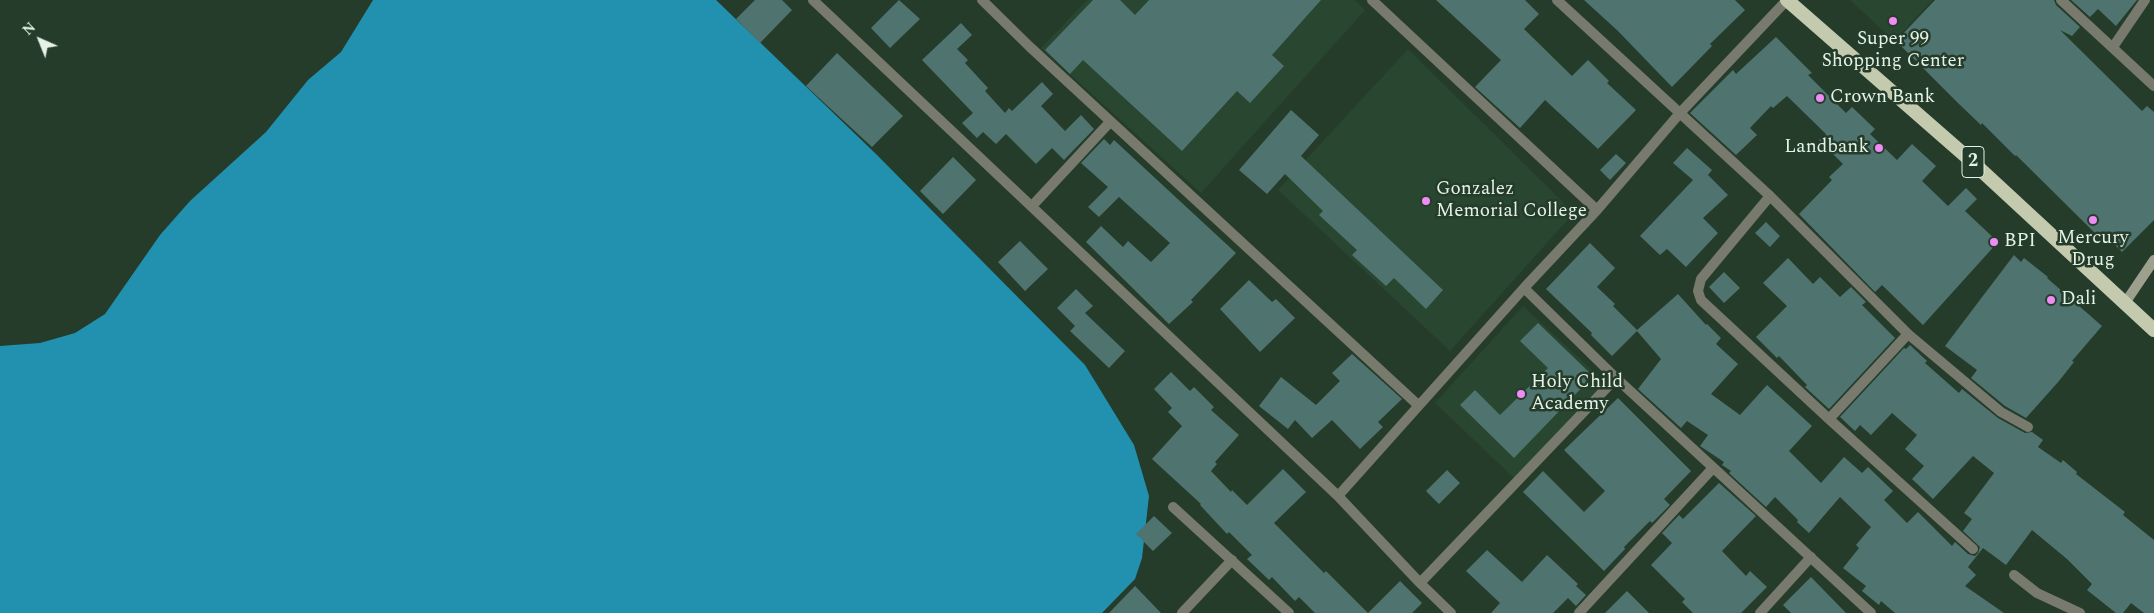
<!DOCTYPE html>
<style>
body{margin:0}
#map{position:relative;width:2154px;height:613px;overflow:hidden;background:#253c2a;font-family:Spectral,serif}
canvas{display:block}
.north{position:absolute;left:15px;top:15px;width:50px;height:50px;-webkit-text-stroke:4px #253c2a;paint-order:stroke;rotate:316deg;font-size:14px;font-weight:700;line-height:20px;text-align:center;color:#e4f2e7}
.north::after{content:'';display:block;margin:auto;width:18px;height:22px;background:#e4f2e7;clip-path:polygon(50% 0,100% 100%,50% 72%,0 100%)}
</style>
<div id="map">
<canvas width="2154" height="613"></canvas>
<div class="north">N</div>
</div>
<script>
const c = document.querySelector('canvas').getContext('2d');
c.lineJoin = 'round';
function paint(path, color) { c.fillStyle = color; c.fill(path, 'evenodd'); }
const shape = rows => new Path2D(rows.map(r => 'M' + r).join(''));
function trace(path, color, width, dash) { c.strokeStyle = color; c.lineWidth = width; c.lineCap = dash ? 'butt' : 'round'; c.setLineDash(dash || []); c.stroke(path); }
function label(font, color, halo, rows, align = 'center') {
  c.font = font + ' Spectral,serif'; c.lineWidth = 5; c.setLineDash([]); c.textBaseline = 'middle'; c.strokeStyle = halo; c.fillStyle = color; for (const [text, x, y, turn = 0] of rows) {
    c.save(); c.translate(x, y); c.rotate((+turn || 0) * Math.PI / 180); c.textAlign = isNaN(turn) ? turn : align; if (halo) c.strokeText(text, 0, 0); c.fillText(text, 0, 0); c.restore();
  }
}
paint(shape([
 [1087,0,1355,0,1365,10,1201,193,1041,48],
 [1850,0,1933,0,1894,41],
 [1408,49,1574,213,1450,351,1278,190],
 [1523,306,1607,384,1515,479,1435,403]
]), '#284630');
paint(shape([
 [373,0,716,0,877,155,1085,365,1134,445,1149,496,1142,558,1135,579,1102,613,0,613,0,346,40,343,75,333,105,314,160,235,190,201,266,132,308,80,341,52]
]), '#2191af');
paint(shape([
 [755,0,782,0,792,10,760,43,736,19],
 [899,0,920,19,890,48,871,28],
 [1093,0,1120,0,1135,15,1149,0,1321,0,1272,55,1284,66,1250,103,1237,91,1182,151,1083,60,1070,74,1045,50],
 [1436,0,1525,0,1539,14,1524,29,1572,76,1588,60,1609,81,1607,83,1636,110,1598,149,1545,100,1520,128,1475,87,1501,60],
 [1584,0,1735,0,1745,10,1710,44,1712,46,1672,87,1618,31],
 [1935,0,2054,0,2056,5,2080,27,2072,36,2060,30,2142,111,2147,106,2154,112,2154,220,2122,252,2105,235,2101,239,2016,155,2015,156,1982,123,1981,125,1959,104,1896,41],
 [2071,0,2137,0,2116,26,2098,9,2090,17],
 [961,23,972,35,957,49,968,60,965,63,988,88,985,91,1005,113,1009,108,1012,111,1042,82,1053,94,1041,106,1065,131,1081,115,1094,129,1064,160,1052,148,1036,164,1006,134,996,144,983,132,977,138,962,123,973,113,922,60],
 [1776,37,1812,73,1808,75,1846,113,1852,107,1875,129,1870,134,1897,160,1912,144,1936,166,1922,181,1948,206,1966,188,1977,199,1965,211,1998,242,1923,325,1882,285,1875,292,1799,214,1832,180,1829,177,1843,164,1819,140,1826,134,1787,96,1773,108,1771,106,1750,128,1757,135,1736,155,1690,113,1733,70,1736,74],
 [837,53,903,116,872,147,806,86],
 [1291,110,1319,135,1301,156,1443,290,1426,309,1394,278,1386,286,1352,255,1357,250,1319,215,1323,211,1285,174,1267,194,1239,170],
 [1104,139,1110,145,1114,140,1236,253,1191,300,1193,302,1169,324,1086,242,1101,226,1123,247,1128,241,1151,262,1170,243,1119,197,1099,217,1088,207,1108,187,1081,163],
 [1687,148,1712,170,1708,175,1728,195,1703,218,1718,233,1686,267,1667,249,1660,255,1640,236,1693,180,1673,163],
 [1616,154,1626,163,1610,180,1600,170],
 [953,157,976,180,943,214,920,191],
 [1766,222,1780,236,1770,247,1755,233],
 [1020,241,1048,269,1025,291,998,262],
 [1590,243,1615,268,1597,287,1615,304,1613,306,1637,330,1678,294,1706,325,1707,324,1721,338,1716,344,1738,364,1711,394,1740,415,1767,385,1812,426,1789,451,1821,483,1844,457,1862,473,1868,467,1893,491,1884,500,1907,523,1918,512,1952,546,1955,542,1968,554,1975,556,1978,553,1980,547,1963,531,1972,519,1964,513,1994,473,1973,456,1933,499,1912,479,1924,466,1905,449,1917,435,1892,413,1871,435,1860,425,1855,431,1840,417,1904,348,1906,349,1910,345,1927,361,1925,363,1959,393,1962,389,1998,418,2025,433,2032,432,2043,440,2038,447,2061,463,2063,460,2077,472,2076,474,2125,512,2123,515,2154,540,2154,613,2144,613,2131,603,2123,613,2116,613,2087,590,2092,584,2067,559,2032,530,2006,565,1983,548,1968,567,1976,575,1965,586,2004,613,1895,613,1881,601,1879,605,1862,591,1866,586,1843,568,1859,548,1856,545,1871,527,1840,497,1809,533,1797,522,1798,520,1775,497,1766,507,1729,473,1731,471,1722,465,1724,462,1700,446,1708,435,1687,421,1681,428,1638,389,1661,359,1637,331,1612,356,1591,335,1592,333,1546,289],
 [2014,255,2021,262,2024,258,2048,277,2047,278,2102,326,2072,361,2074,362,2059,381,2026,418,2005,406,1971,378,1977,370,1945,346],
 [1788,258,1813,284,1820,277,1840,297,1851,287,1866,302,1862,305,1895,338,1829,409,1805,387,1807,385,1779,356,1777,358,1756,337,1787,306,1763,283],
 [1724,272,1740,288,1724,303,1709,287],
 [1249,280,1272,302,1276,299,1295,318,1260,352,1220,309],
 [1076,289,1093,306,1085,313,1125,351,1109,368,1070,331,1075,326,1057,308],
 [1538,323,1593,376,1514,458,1460,405,1475,390,1500,415,1548,368,1520,341],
 [1352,354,1402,399,1378,422,1383,427,1360,449,1332,420,1312,438,1295,420,1288,429,1259,406,1281,377,1316,405,1340,381,1332,373],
 [1171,372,1190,391,1194,387,1214,407,1211,410,1239,435,1215,462,1217,464,1211,471,1231,492,1232,490,1247,505,1283,469,1306,492,1274,523,1324,573,1326,571,1368,613,1400,581,1422,603,1412,613,1315,613,1299,597,1295,601,1272,577,1269,580,1247,559,1252,555,1229,532,1227,534,1200,505,1201,504,1152,459,1182,426,1168,412,1172,408,1154,389],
 [1618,398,1691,471,1664,499,1670,505,1652,523,1650,521,1624,547,1625,549,1604,571,1523,492,1543,471,1584,512,1605,491,1564,450],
 [1447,470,1460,483,1439,504,1426,491],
 [1719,483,1756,516,1722,551,1746,576,1750,571,1767,587,1741,613,1693,613,1682,602,1685,599,1651,565,1672,543,1662,533,1679,515,1683,519],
 [1154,516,1172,533,1153,551,1136,534],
 [1487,550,1522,582,1547,555,1578,584,1576,586,1586,595,1576,606,1568,598,1553,613,1491,613,1500,603,1466,571],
 [1811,577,1846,613,1791,613,1783,605],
 [1135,586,1161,613,1109,613],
 [1627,591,1649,613,1605,613]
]), '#4f746f');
trace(shape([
 [813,0,1338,496,1420,583,1451,613],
 [982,0,1030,47,1418,405],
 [1372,0,1597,210],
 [1557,0,1770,196,1908,334,2001,412,2028,427],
 [2061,0,2154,86],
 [2113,47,2145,0],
 [1770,196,1701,279,1698,291,1701,300,1829,419,1973,549],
 [1032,206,1110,122],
 [1524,288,1616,378,1871,613],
 [1829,419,1908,334],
 [1338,496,1524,288,1597,210,1680,113,1787,0],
 [1173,507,1289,613],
 [2014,575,2037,593,2080,613],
 [1420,583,1616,378],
 [1182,613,1232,560],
 [1579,613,1713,468],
 [1760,613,1811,557]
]), '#777a6d', 10);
trace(shape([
 [2125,303,2154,260]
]), '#9ca08c', 10);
trace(shape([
 [1787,0,1969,159,2154,330]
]), '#c4caae', 14);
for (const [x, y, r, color] of [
 [1893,21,5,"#f08bf6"],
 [1820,98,5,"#f08bf6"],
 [1879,148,5,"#f08bf6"],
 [1426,201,5,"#f08bf6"],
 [2093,220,5,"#f08bf6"],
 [1994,242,5,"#f08bf6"],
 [2051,300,5,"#f08bf6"],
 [1521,394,5,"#f08bf6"]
]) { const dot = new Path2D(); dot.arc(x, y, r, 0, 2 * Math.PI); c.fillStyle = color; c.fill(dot); trace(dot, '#253c2a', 2); }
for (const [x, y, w] of [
 [1973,162,22]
]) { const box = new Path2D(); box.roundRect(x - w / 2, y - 15.5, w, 31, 4); c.fillStyle = '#253c2a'; c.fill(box); trace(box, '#e4f2e7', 1); }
label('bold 18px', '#e4f2e7', null, [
 ["2",1973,162]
]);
label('19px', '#e4f2e7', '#253c2a', [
 ["Super 99",1893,40,"center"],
 ["Shopping Center",1893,62,"center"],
 ["Crown Bank",1830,98],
 ["Landbank",1869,148,"right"],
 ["Gonzalez",1436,190],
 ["Memorial College",1436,212],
 ["Mercury",2093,239,"center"],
 ["Drug",2093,261,"center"],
 ["BPI",2004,242],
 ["Dali",2061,300],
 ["Holy Child",1531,383],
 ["Academy",1531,405]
], 'left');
</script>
